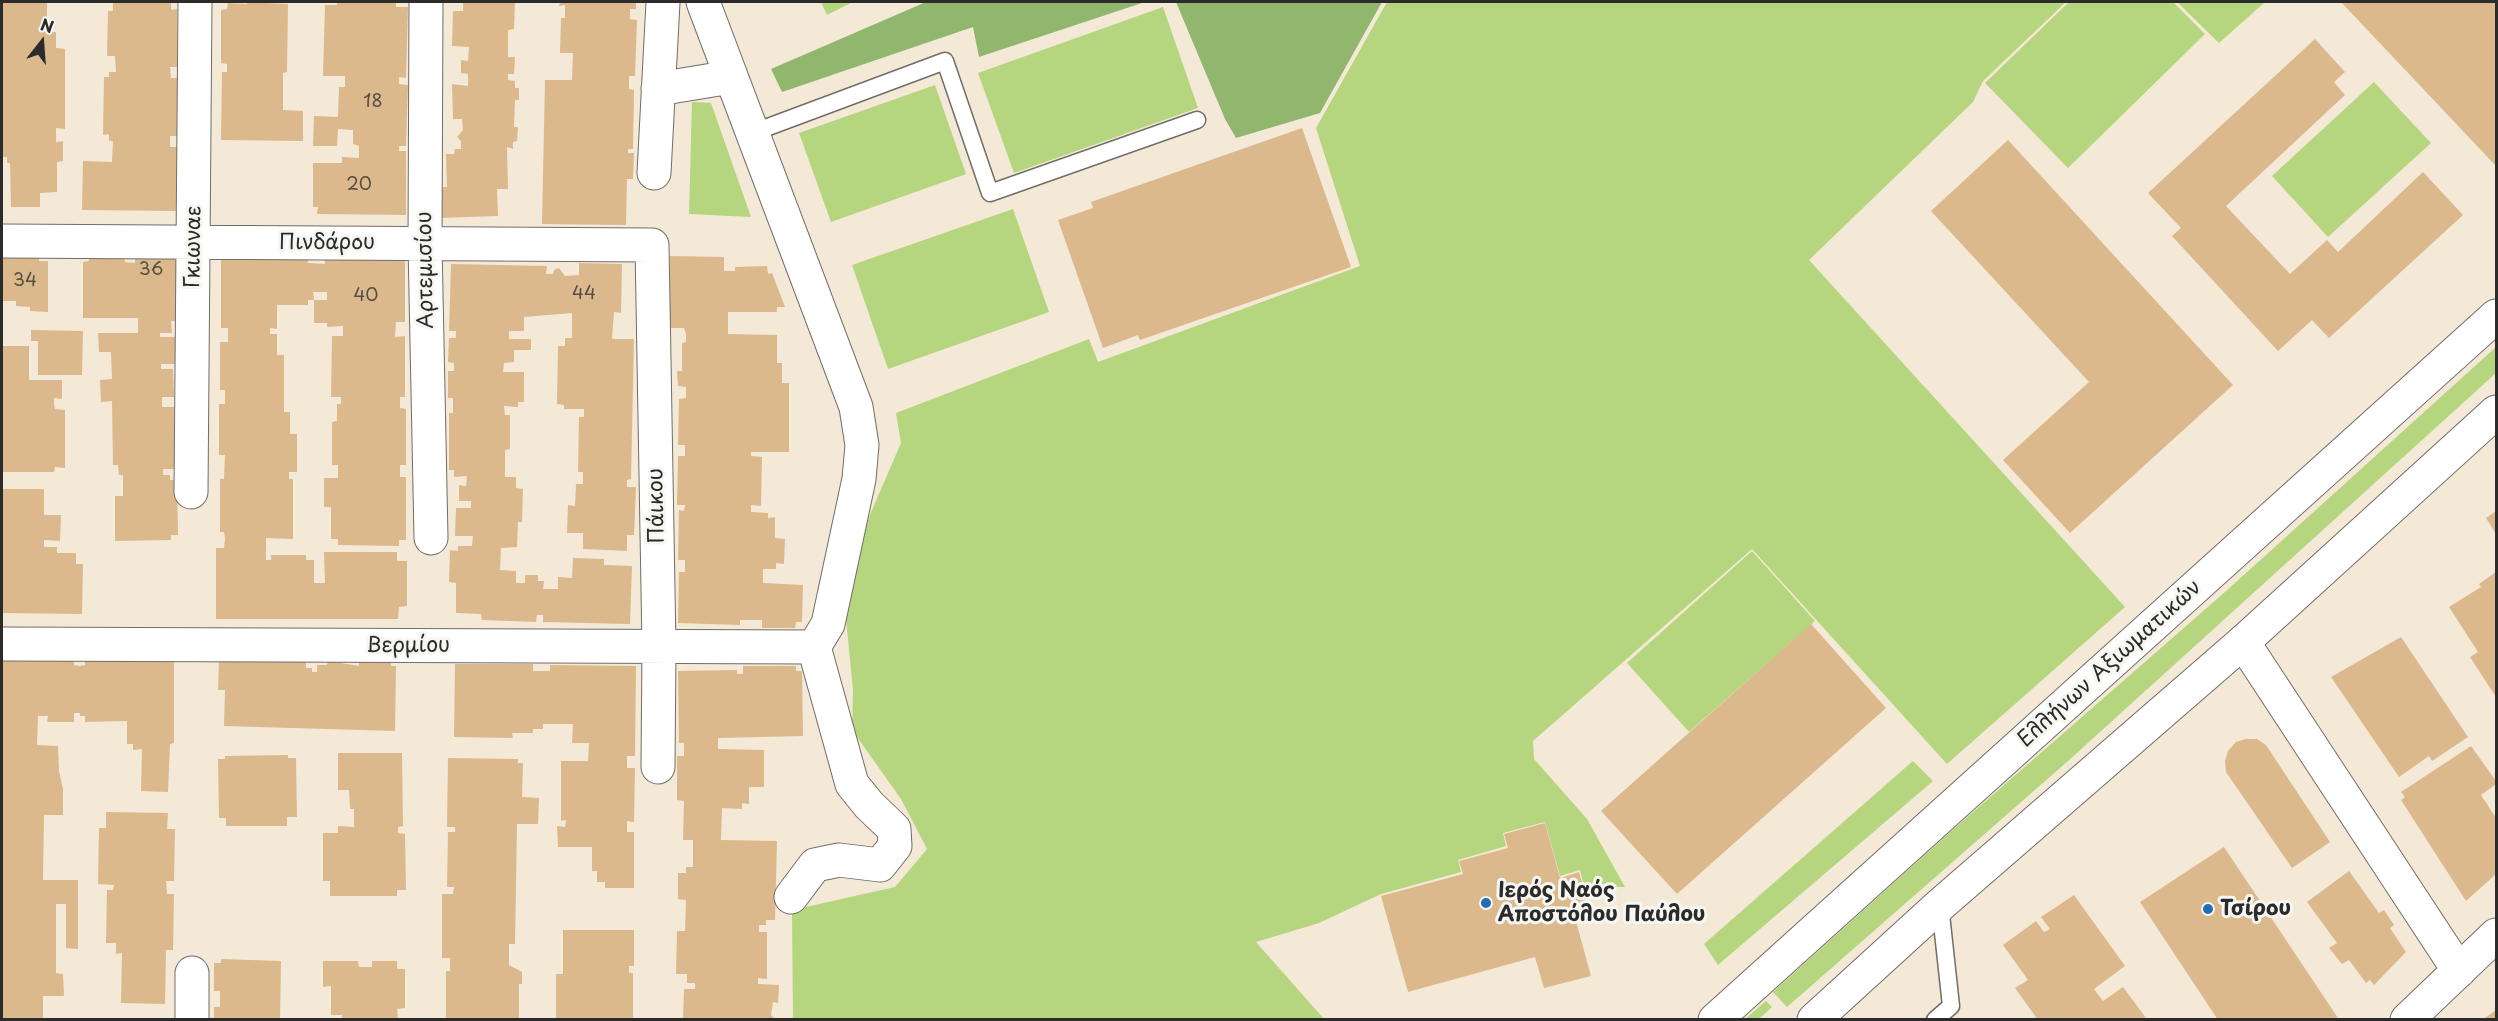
<!DOCTYPE html>
<meta charset="utf-8">
<style>
body{margin:0}
#map{position:relative;width:2498px;height:1021px;overflow:hidden;background:#f4e8d7;font-family:"Playpen Sans",sans-serif}
canvas{display:block}
.frame{position:absolute;inset:0;border:3px solid #2b2b2b;pointer-events:none}
.north{position:absolute;left:12px;top:12px;width:60px;height:60px;-webkit-text-stroke:4px #f6f6f2;paint-order:stroke;rotate:17deg;font-size:16px;font-weight:700;line-height:24px;text-align:center;color:#2b2b2b}
.north::after{content:'';display:block;margin:auto;width:21px;height:27px;background:#2b2b2b;clip-path:polygon(50% 0,100% 100%,50% 72%,0 100%)}
</style>
<div id="map">
<canvas width="2498" height="1021"></canvas>
<div class="frame"></div>
<div class="north">N</div>
</div>
<script>
const c = document.querySelector('canvas').getContext('2d');
c.lineJoin = 'round';
function paint(path, color) { c.fillStyle = color; c.fill(path, 'evenodd'); }
const shape = rows => new Path2D(rows.map(r => 'M' + r).join(''));
function trace(path, color, width, dash) { c.strokeStyle = color; c.lineWidth = width; c.lineCap = dash ? 'butt' : 'round'; c.setLineDash(dash || []); c.stroke(path); }
function label(font, color, halo, rows, align = 'center') {
  c.font = font + ' "Playpen Sans",sans-serif'; c.lineWidth = 6; c.setLineDash([]); c.textBaseline = 'middle'; c.strokeStyle = halo; c.fillStyle = color; for (const [text, x, y, turn = 0] of rows) {
    c.save(); c.translate(x, y); c.rotate((+turn || 0) * Math.PI / 180); c.textAlign = isNaN(turn) ? turn : align; if (halo) c.strokeText(text, 0, 0); c.fillText(text, 0, 0); c.restore();
  }
}
paint(shape([
 [821,2,853,2,827,15],
 [1387,2,2066,2,1983,81,1973,102,1809,260,2125,607,1947,764,1752,549,1533,741,1534,759,1587,819,1625,887,1584,886,1580,870,1560,876,1545,822,1503,833,1506,846,1458,860,1461,872,1381,894,1319,923,1256,942,1324,1019,793,1019,792,910,895,887,927,849,901,799,852,730,853,690,845,609,869,517,901,443,896,413,1089,339,1098,362,1360,266,1316,128],
 [2069,2,2173,2,2205,34,2068,168,1985,83],
 [2177,2,2265,2,2219,43],
 [1163,7,1198,108,1014,173,978,73],
 [2374,82,2431,143,2328,237,2272,176],
 [935,85,966,174,831,222,799,133],
 [692,102,711,103,751,217,689,214],
 [1013,209,1049,312,888,369,852,265],
 [2496,347,2496,373,2068,761,1787,1007,1773,992,1948,834,2225,592],
 [1752,551,1815,621,1689,732,1627,663],
 [1913,761,1933,781,1718,965,1704,944],
 [1766,1001,1772,1007,1759,1019,1745,1019]
]), '#b5d67e');
paint(shape([
 [926,2,1145,2,979,57,973,27,782,92,771,69],
 [1176,2,1382,2,1320,113,1236,138,1225,119]
]), '#90b76d');
paint(shape([
 [2,2,47,2,47,32,56,32,56,48,65,49,65,129,56,128,56,142,63,141,63,161,57,162,57,192,40,193,40,207,11,207,10,163,7,163,7,157,2,157],
 [113,2,171,2,171,10,177,9,177,67,170,67,171,78,178,78,178,136,170,136,170,147,177,147,176,211,82,210,83,161,112,162,113,141,109,141,109,134,103,135,104,77,109,77,109,72,116,72,115,56,107,56,108,11,113,11],
 [247,2,288,4,287,72,283,73,283,110,303,111,303,141,221,140,222,72,227,72,227,64,221,63,221,10,227,9,228,3,247,4],
 [337,2,396,2,396,7,408,7,406,78,399,77,399,84,408,85,406,146,399,146,399,151,406,151,406,215,317,214,318,207,313,207,313,163,342,163,342,157,359,158,359,146,353,144,353,130,338,129,337,146,313,146,314,116,338,117,339,87,345,87,345,76,323,76,325,5,337,5],
 [463,2,515,2,514,29,508,30,508,57,515,57,514,74,508,74,508,80,515,81,515,88,519,88,519,100,515,100,514,127,518,127,517,141,513,142,513,149,507,147,508,189,497,189,498,216,438,218,438,187,447,187,446,154,454,154,455,149,461,149,461,141,457,137,463,130,462,119,453,119,452,84,468,86,468,74,461,73,461,60,468,61,469,47,452,46,453,11,463,11],
 [560,2,636,2,636,9,630,9,630,19,637,20,635,76,629,76,629,89,634,90,633,149,628,149,628,153,634,153,633,179,627,179,626,225,542,224,545,80,572,80,573,53,560,53,561,18,565,18,565,5,559,6],
 [2341,2,2496,2,2496,166],
 [2315,39,2345,72,2334,82,2345,95,2226,206,2290,274,2327,240,2338,252,2423,172,2463,215,2329,338,2312,320,2278,351,2172,236,2181,228,2148,193],
 [1302,128,1351,267,1140,340,1138,335,1103,348,1058,220,1093,208,1091,202],
 [2008,140,2233,385,2070,533,2003,460,2089,382,1931,211],
 [2,256,39,256,39,261,48,261,48,312,30,311,30,307,16,306,16,301,2,301],
 [89,256,125,256,125,262,135,263,135,257,178,257,178,321,171,321,172,333,160,333,160,337,175,337,175,364,161,364,161,369,173,369,174,397,162,397,162,407,174,407,175,469,163,469,163,475,170,475,170,480,177,480,178,535,171,535,171,540,115,541,115,496,123,496,123,475,119,475,118,465,113,465,112,401,101,402,100,380,112,379,111,352,99,352,98,333,138,333,138,318,83,318,83,262,89,261],
 [670,256,724,257,724,271,735,271,735,267,767,266,768,274,772,273,785,307,777,307,777,312,728,312,728,334,777,335,777,363,782,363,782,383,789,383,789,452,751,452,751,456,762,457,761,506,751,505,751,512,768,513,768,518,775,517,775,538,785,539,784,564,776,563,776,569,763,569,763,583,803,585,802,622,796,622,795,628,762,628,762,620,740,620,740,625,678,623,679,572,685,572,685,560,678,560,679,510,684,511,685,505,677,505,678,456,685,456,685,445,678,445,679,399,686,398,686,387,678,386,677,371,682,371,682,343,686,342,686,334,684,328,670,328],
 [221,258,308,258,308,263,325,264,325,258,405,259,405,322,396,322,395,337,405,336,405,397,400,397,400,408,406,409,406,465,400,465,400,477,406,477,406,540,399,540,399,546,338,545,338,539,331,539,331,507,324,507,324,478,338,478,338,465,332,465,332,422,337,421,337,404,341,404,341,397,331,397,332,336,343,336,343,326,327,327,327,323,314,323,314,300,327,300,327,292,313,292,314,300,308,300,308,305,277,305,277,329,270,328,270,334,277,334,277,355,284,355,284,412,290,412,290,434,297,434,297,472,289,472,289,479,293,479,293,539,266,538,266,560,271,560,271,555,306,555,306,560,314,560,314,583,325,583,324,552,397,552,397,561,407,561,407,606,399,607,398,619,216,619,216,548,224,548,225,539,224,532,220,532,220,479,224,479,225,455,219,455,219,404,225,404,225,390,220,390,220,342,228,342,228,328,221,328],
 [579,263,622,264,621,313,614,312,612,339,634,339,631,479,627,480,627,487,636,487,634,535,627,535,627,551,583,549,583,533,567,533,568,505,575,506,576,484,583,484,583,472,578,472,579,417,584,417,584,409,564,409,564,405,557,404,558,346,565,346,565,338,572,338,572,313,524,317,524,331,509,331,509,339,531,339,531,350,514,350,514,362,504,363,503,372,524,372,524,402,518,402,518,407,504,406,505,415,510,415,510,449,505,450,505,477,516,477,516,488,523,489,522,522,518,522,517,547,501,548,500,570,516,571,516,583,525,583,525,575,538,575,538,581,544,581,543,589,558,589,558,577,572,578,573,558,604,559,604,565,632,566,630,624,543,622,543,615,537,615,536,622,482,620,481,614,456,613,456,583,449,582,450,550,458,551,458,546,472,546,473,536,455,536,456,508,471,508,471,501,459,501,459,485,466,486,467,476,454,477,454,470,449,470,449,413,453,413,453,398,448,398,448,371,454,371,454,363,448,362,449,338,456,338,456,331,449,331,451,264,547,266,546,274,553,274,554,270,559,268,565,276,579,275],
 [31,330,83,331,82,375,38,375,38,341,31,341],
 [2,346,29,346,29,380,62,380,62,399,54,398,54,404,55,409,65,410,65,468,55,467,54,472,2,472],
 [2,489,44,489,44,515,61,515,60,541,44,540,44,547,57,547,57,553,76,553,76,564,83,564,82,614,2,613],
 [2496,511,2496,534,2486,518],
 [2496,572,2496,697,2470,657,2478,652,2449,607,2481,587,2479,584],
 [1811,624,1886,708,1677,894,1601,811],
 [2401,637,2468,737,2432,761,2429,756,2399,777,2331,677],
 [2,650,74,659,74,665,80,666,85,665,85,654,174,654,174,743,170,744,168,792,141,791,142,749,133,750,133,744,127,744,127,721,85,722,85,716,80,716,80,713,74,713,74,722,47,722,48,716,38,716,37,745,58,746,59,771,63,789,63,815,44,815,43,880,78,880,78,949,66,948,66,904,56,904,56,973,63,974,64,996,43,996,43,1020,2,1020],
 [287,658,306,662,306,668,312,668,312,672,317,672,317,665,327,665,328,661,359,666,359,660,391,661,391,666,396,666,395,731,224,726,225,690,218,690,219,660,288,662],
 [455,664,533,664,533,671,550,671,550,665,636,666,635,756,627,756,627,768,635,768,634,822,627,821,627,832,634,832,634,888,605,888,605,882,597,882,597,871,592,871,592,847,558,847,557,826,565,827,566,820,561,821,561,761,588,761,589,743,572,743,573,724,543,724,543,729,533,729,533,733,512,733,513,738,454,737],
 [743,666,796,666,796,671,802,671,803,736,718,738,718,749,764,750,764,787,749,787,749,804,742,803,742,809,722,808,721,840,777,841,775,920,766,920,766,925,759,925,759,932,767,932,767,979,758,978,758,984,779,985,778,1003,773,1002,771,1015,776,1020,683,1020,684,989,695,989,695,983,687,983,687,974,676,974,677,931,685,931,686,900,678,899,678,873,686,873,686,867,693,867,693,840,683,840,684,801,677,800,677,756,684,756,684,743,679,743,678,671,737,670,737,674,743,674],
 [2246,739,2257,739,2266,745,2330,842,2292,868,2226,772,2225,761,2228,751,2236,742],
 [2471,746,2496,781,2496,784,2481,795,2496,818,2496,874,2466,901,2401,800,2405,797,2401,792],
 [338,753,402,753,403,826,398,827,398,833,405,834,406,890,397,890,397,896,330,896,330,881,323,881,323,833,338,833,338,826,354,827,354,809,350,809,349,790,338,790],
 [288,755,288,758,296,758,297,817,287,817,287,826,226,826,226,818,219,818,218,759,225,759,225,756],
 [448,758,518,759,518,763,523,763,522,797,539,798,538,824,517,824,515,944,509,944,509,965,522,972,522,984,519,984,519,1020,446,1020,446,971,450,971,450,958,442,958,442,894,453,894,454,887,447,887,448,832,455,832,455,827,447,827],
 [106,812,168,813,167,829,175,829,174,881,166,881,167,894,174,894,173,950,166,950,165,1004,121,1003,122,953,116,954,116,943,106,943,107,890,113,890,114,885,98,884,99,828,106,828],
 [1545,823,1560,878,1579,872,1590,910,1574,914,1591,976,1544,988,1535,957,1408,992,1381,896,1463,874,1459,861,1508,848,1504,834],
 [2224,847,2338,1018,2336,1020,2218,1020,2140,902],
 [2349,871,2379,913,2384,910,2394,925,2390,928,2406,952,2374,985,2370,980,2366,983,2349,960,2342,964,2329,948,2337,943,2307,902],
 [2074,895,2125,966,2094,989,2103,1001,2123,987,2146,1018,2144,1020,2038,1020,2015,988,2028,980,2003,945,2036,921,2044,932,2050,929,2041,917],
 [563,930,634,930,634,966,629,966,629,973,633,973,633,1020,556,1020,556,974,563,974],
 [221,959,281,961,280,1020,214,1020,214,1007,220,1007,220,991,214,991,214,963,221,963],
 [323,961,358,961,359,967,372,967,372,961,397,961,397,969,405,969,405,1008,397,1009,398,1020,342,1020,342,1015,331,1015,331,986,323,987],
 [2496,1010,2496,1020,2482,1020]
]), '#dbb98d');
const lane = shape([
 [752,133,945,61,990,193,1197,120],
 [1935,1020,1951,1006,1940,905]
]);
const street = shape([
 [426,2,425,244,431,538],
 [703,2,856,407,862,445,859,479,828,624,814,647,852,784,869,805,894,829,895,846,880,865,839,860,815,865,791,897],
 [658,89,731,77],
 [654,173,663,2],
 [2,241,652,245,659,647,658,767],
 [191,492,195,2],
 [2243,642,2459,971],
 [2,644,814,647],
 [192,1020,192,973],
 [2407,1020,2496,935]
]);
const primary = shape([
 [1715,1020,2496,316],
 [1814,1020,1940,905,2243,642,2496,412]
]);
trace(lane, '#716d67', 19);
trace(street, '#716d67', 35);
trace(primary, '#716d67', 35);
trace(lane, '#fff', 16);
trace(street, '#fff', 33);
trace(primary, '#fff', 33);
for (const [x, y, r, color] of [
 [1486,903,6,"#1f6fb2"],
 [2208,909,6,"#1f6fb2"]
]) { const dot = new Path2D(); dot.arc(x, y, r, 0, 2 * Math.PI); c.fillStyle = color; c.fill(dot); trace(dot, '#f6f6f2', 2); }
label('18px', '#574e44', null, [
 ["18",373,102],
 ["20",359,185],
 ["36",151,270],
 ["34",25,281],
 ["44",584,294],
 ["40",366,296]
]);
label('21px', '#2b2b2b', '#f6f6f2', [
 ["Πινδάρου",327,243],
 ["Γκιωναε",194,247,-89],
 ["Αρτεμισίου",426,270,-91],
 ["Πάικου",657,506,-91],
 ["Βερμίου",408,646],
 ["Ελλήνων Αξιωματικών",2110,664,-42]
]);
label('bold 21px', '#2b2b2b', '#f6f6f2', [
 ["Ιερός Ναός",1498,891],
 ["Αποστόλου Παύλου",1498,915],
 ["Τσίρου",2220,909]
], 'left');
</script>
